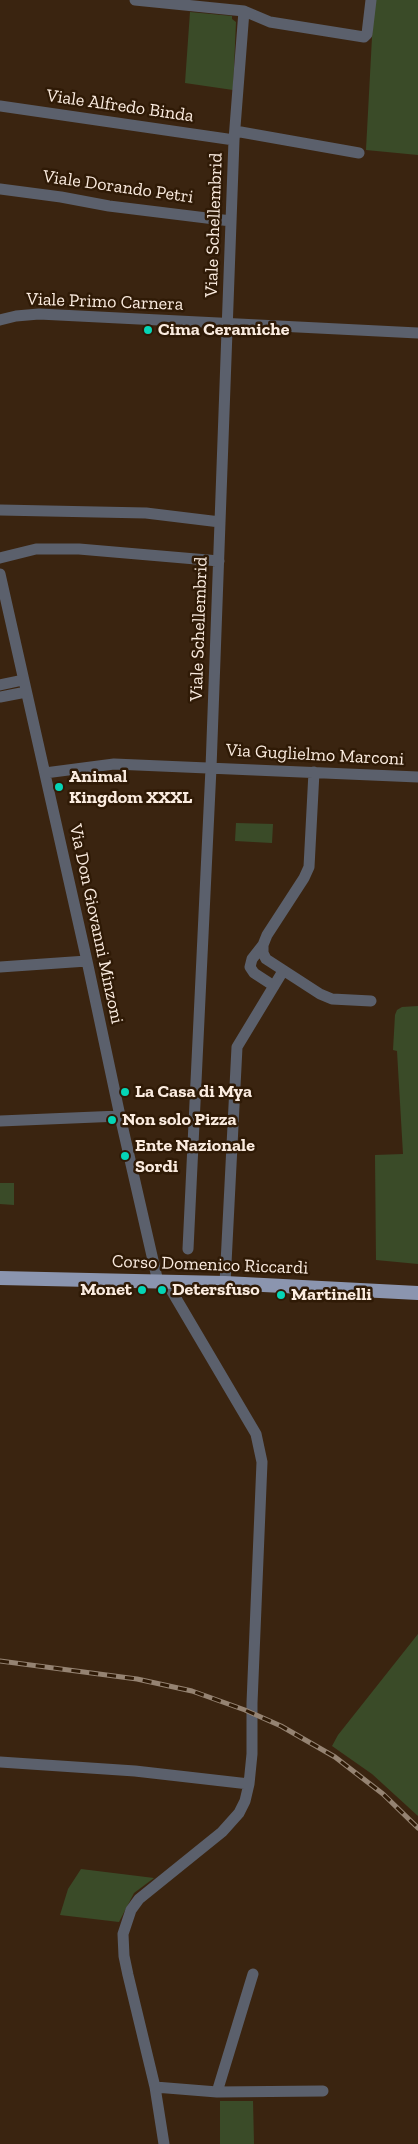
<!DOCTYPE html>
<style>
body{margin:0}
canvas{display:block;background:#3a2410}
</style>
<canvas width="418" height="2144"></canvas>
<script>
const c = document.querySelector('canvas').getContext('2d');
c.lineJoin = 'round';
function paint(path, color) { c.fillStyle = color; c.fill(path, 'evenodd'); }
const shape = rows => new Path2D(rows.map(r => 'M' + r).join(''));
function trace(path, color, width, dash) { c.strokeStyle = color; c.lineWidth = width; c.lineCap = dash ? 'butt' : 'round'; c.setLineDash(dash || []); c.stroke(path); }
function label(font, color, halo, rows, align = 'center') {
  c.font = font + ' "Zilla Slab",serif'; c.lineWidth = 5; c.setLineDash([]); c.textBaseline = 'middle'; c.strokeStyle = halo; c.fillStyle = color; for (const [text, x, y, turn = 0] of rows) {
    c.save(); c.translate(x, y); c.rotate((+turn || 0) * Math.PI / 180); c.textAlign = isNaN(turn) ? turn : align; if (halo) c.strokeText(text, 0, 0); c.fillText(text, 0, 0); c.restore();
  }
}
paint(shape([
 [374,0,418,0,418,155,366,150],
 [190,12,232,16,232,19,236,22,233,90,185,83],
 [236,823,273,824,272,843,235,841],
 [418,1006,418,1264,376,1260,375,1155,403,1154,397,1051,393,1050,395,1015,397,1010,402,1007],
 [0,1183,14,1183,14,1205,0,1204],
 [418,1634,418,1816,372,1774,332,1746,338,1735],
 [81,1869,154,1878,134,1893,119,1922,60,1915,68,1889],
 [220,2101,253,2101,254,2144,220,2144]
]), '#3a4b28');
trace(shape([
 [135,0,244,11,270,22,364,37,367,34,371,0],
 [0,106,234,140],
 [235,131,359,153],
 [0,189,61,197,109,206,231,221],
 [0,320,16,316,39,314,418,333],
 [0,510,146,513,220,522],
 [0,558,36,549,79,549,219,561],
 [0,574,87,961,120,1116,158,1282],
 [0,685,23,680],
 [0,697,26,692],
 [314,772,309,867,304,878,267,935,263,945,263,953,266,959,320,994,332,999,371,1001],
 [45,773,114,764,418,777],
 [263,945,252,959,250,967,254,973,274,986],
 [0,967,87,961],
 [0,1121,120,1116],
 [188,1249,211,768,234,140,244,11],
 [225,1283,237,1047,283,971],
 [0,1762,135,1771,249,1784],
 [155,2087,217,2092,323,2091],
 [217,2092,253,1974],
 [164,2144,155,2087,128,1975,124,1956,123,1934,131,1910,139,1899,222,1832,239,1813,245,1801,249,1784,252,1754,252,1703,262,1462,256,1434,167,1283]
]), '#5b606c', 11);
trace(shape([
 [0,1278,225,1283,418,1293]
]), '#8b95af', 14);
const rail = shape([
 [0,1661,137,1679,192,1691,245,1710,281,1726,335,1757,383,1794,418,1828]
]);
trace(rail, '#958372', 5);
trace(rail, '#2f1a06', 3, [9]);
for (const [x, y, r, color] of [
 [148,330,5,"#05d5b6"],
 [59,787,5,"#05d5b6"],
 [125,1092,5,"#05d5b6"],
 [112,1120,5,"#05d5b6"],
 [125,1156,5,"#05d5b6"],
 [142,1290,5,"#05d5b6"],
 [162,1290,5,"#05d5b6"],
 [281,1295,5,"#05d5b6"]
]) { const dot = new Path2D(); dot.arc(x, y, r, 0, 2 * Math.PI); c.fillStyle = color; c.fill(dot); trace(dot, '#2f1a06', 2); }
label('18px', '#fbece0', '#2f1a06', [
 ["Viale Alfredo Binda",120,106,8],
 ["Viale Dorando Petri",118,187,8],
 ["Viale Schellembrid",214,225,-88],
 ["Viale Primo Carnera",105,302,2],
 ["Viale Schellembrid",199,629,-88],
 ["Via Guglielmo Marconi",315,755,3],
 ["Via Don Giovanni Minzoni",96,924,78],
 ["Corso Domenico Riccardi",210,1265,2]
]);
label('bold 18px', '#fbece0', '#2f1a06', [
 ["Cima Ceramiche",158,330],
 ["Animal",69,777],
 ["Kingdom XXXL",69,798],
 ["La Casa di Mya",135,1092],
 ["Non solo Pizza",122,1120],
 ["Ente Nazionale",135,1146],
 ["Sordi",135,1167],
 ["Monet",132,1290,"right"],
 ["Detersfuso",172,1290],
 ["Martinelli",291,1295]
], 'left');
</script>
